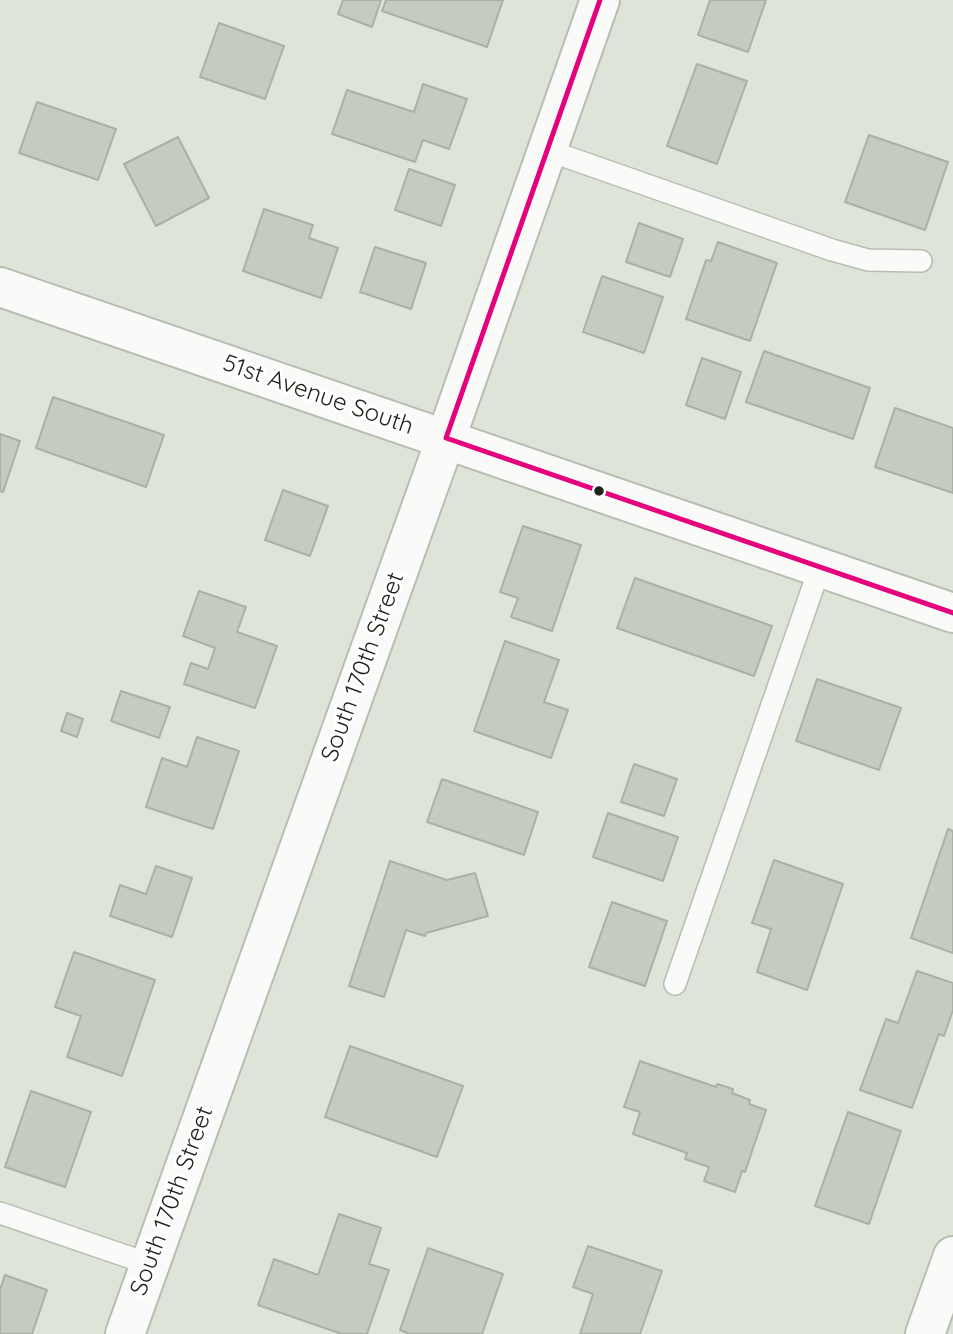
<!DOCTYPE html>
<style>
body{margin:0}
canvas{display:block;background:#dee5d8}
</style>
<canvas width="953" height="1334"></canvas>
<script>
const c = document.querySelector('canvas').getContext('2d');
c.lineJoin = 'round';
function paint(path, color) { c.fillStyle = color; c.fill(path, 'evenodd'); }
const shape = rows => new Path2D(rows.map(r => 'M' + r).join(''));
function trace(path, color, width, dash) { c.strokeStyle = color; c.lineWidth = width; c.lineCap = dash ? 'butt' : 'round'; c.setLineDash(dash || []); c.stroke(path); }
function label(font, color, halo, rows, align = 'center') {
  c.font = font + ' Quicksand,sans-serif'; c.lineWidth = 6; c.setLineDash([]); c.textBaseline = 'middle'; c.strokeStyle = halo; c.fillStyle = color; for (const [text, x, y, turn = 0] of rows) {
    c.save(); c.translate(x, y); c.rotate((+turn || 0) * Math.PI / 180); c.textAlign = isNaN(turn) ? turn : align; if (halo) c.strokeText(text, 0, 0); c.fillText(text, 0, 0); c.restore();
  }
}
const building = shape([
 [343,0,381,0,372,27,338,14,343,0],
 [386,0,503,0,487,47,382,11,386,0],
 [710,0,766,0,748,52,698,35,710,0],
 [219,23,284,46,265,99,200,77,219,23],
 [697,64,747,81,717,164,667,146,697,64],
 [423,84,467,99,449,149,423,140,415,162,332,134,347,90,414,112,423,84],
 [37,102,116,129,98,180,19,153,37,102],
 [869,135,948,162,925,230,845,202,869,135],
 [178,137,209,198,156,226,124,164,178,137],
 [409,169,455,185,441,226,395,210,409,169],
 [264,209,313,225,309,238,338,248,321,298,243,271,264,209],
 [639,223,683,239,670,277,626,262,639,223],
 [718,242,777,263,750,341,686,319,706,260,711,261,718,242],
 [375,247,426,263,411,309,360,292,375,247],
 [602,276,663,297,644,353,583,332,602,276],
 [764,351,870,388,853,439,746,402,764,351],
 [702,358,741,372,725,419,686,405,702,358],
 [53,397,164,435,146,487,36,448,53,397],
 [895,408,953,428,953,493,875,467,895,408],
 [0,434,20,441,3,492,0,491,0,434],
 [283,490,328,506,310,556,265,540,283,490],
 [523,526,581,545,552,631,511,617,518,598,500,592,523,526],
 [635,578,772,626,754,676,617,628,635,578],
 [199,591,246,607,237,632,277,646,255,708,184,684,191,663,208,669,215,648,183,636,199,591],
 [505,641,559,660,544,702,568,710,551,758,474,731,505,641],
 [817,679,901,708,879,770,796,741,817,679],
 [121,691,170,707,159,738,111,721,121,691],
 [67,713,83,719,77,737,61,731,67,713],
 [197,737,239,751,213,829,146,807,162,758,187,767,197,737],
 [634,764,677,779,664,816,621,802,634,764],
 [442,779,538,812,524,855,427,822,442,779],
 [608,813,678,837,663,881,593,857,608,813],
 [948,829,953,831,953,953,911,938,948,829],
 [774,860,843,884,807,990,757,972,771,929,752,923,774,860],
 [390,861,447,880,475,873,488,916,426,933,425,936,406,930,384,997,349,986,390,861],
 [156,866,192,878,172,937,110,916,120,885,146,894,156,866],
 [612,902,667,921,645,986,589,967,612,902],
 [74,952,155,980,122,1076,67,1057,81,1016,55,1007,74,952],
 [917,971,953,983,953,1010,944,1036,939,1034,912,1108,860,1090,886,1019,898,1023,917,971],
 [350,1046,463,1086,437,1157,325,1117,350,1046],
 [640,1061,716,1087,717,1084,733,1089,732,1093,750,1100,749,1104,766,1110,745,1172,742,1171,735,1192,704,1181,709,1167,685,1159,687,1153,633,1134,640,1112,624,1107,640,1061],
 [31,1091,91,1112,65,1187,5,1167,31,1091],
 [848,1112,901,1131,869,1224,815,1206,848,1112],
 [339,1214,381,1228,369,1264,389,1270,367,1334,342,1334,258,1305,274,1259,318,1275,339,1214],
 [588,1246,662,1271,640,1334,580,1334,593,1294,573,1287,588,1246],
 [428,1248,503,1274,482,1334,410,1334,400,1330,428,1248],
 [5,1275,47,1290,32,1334,0,1334,0,1290,5,1275]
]);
paint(building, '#c5cbc0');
trace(building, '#aab0a5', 2);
const service = shape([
 [547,150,832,250,868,260,921,261],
 [675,984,820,567],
 [0,1213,149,1264]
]);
const minor = shape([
 [0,287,953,613],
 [925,1334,953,1256]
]);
const tertiary = shape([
 [125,1334,446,438,600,0]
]);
trace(service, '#b8bdb3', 24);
trace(minor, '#b8bdb3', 42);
trace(tertiary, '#b8bdb3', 42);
trace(service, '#fafbf9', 21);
trace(minor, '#fafbf9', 38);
trace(tertiary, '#fafbf9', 38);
trace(shape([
 [600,0,446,438,953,613]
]), '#e5007d', 5);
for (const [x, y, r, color] of [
 [599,491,6,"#1e2219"]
]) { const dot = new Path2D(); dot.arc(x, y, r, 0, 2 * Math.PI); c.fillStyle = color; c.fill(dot); trace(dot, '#fff', 2.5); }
label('24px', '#1e2219', '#fff', [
 ["51st Avenue South",318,395,19],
 ["South 170th Street",363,667,-70],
 ["South 170th Street",172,1201,-70]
]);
</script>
